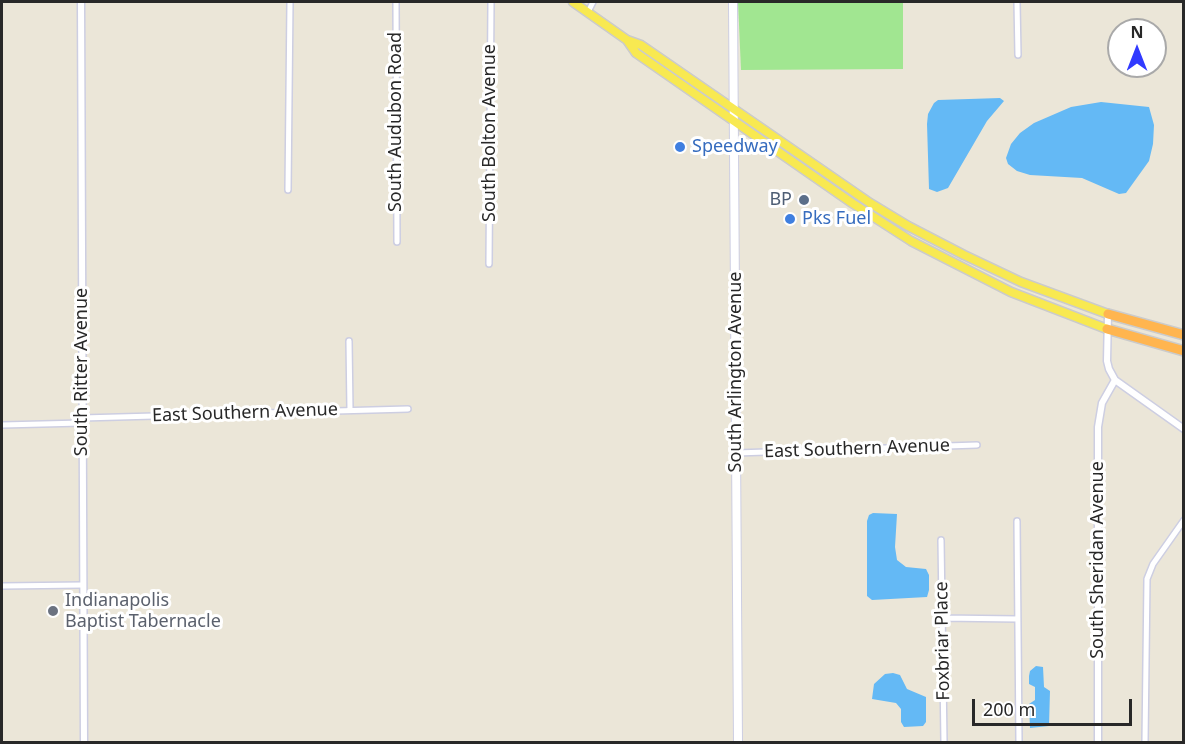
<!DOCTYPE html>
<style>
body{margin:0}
#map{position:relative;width:1185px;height:744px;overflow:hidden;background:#ebe6d8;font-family:"Noto Sans",sans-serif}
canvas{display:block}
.frame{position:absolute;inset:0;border:3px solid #282828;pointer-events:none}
.north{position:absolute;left:1107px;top:18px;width:60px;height:60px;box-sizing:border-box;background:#fff;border:2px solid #a9a9a9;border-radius:50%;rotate:0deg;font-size:16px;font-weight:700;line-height:24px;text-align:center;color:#282828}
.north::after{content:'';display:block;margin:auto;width:21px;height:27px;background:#313aff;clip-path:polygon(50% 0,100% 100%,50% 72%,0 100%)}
.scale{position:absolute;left:972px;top:699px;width:160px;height:27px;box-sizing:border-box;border:3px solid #282828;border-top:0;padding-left:8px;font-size:18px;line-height:21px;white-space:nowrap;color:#282828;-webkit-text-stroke:4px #fff;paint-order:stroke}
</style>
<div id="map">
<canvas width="1185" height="744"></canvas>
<div class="frame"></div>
<div class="north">N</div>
<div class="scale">200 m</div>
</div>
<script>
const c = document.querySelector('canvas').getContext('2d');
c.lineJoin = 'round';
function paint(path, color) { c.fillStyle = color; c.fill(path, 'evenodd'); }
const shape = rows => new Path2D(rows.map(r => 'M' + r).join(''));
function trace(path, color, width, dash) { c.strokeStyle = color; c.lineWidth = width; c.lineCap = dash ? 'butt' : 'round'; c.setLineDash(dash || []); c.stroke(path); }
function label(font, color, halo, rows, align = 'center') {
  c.font = font + ' "Noto Sans",sans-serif'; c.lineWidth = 6; c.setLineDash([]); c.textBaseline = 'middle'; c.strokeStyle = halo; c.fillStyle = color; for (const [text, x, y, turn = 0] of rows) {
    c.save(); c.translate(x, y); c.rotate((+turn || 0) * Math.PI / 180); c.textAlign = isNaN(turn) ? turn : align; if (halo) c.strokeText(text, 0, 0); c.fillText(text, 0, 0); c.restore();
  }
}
paint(shape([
 [738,2,903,2,903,69,741,70]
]), '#a1e691');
paint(shape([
 [1000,98,1004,101,987,121,948,188,937,192,929,189,927,124,928,114,934,103,938,100],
 [1101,102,1149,107,1154,125,1153,144,1149,161,1126,193,1119,194,1082,178,1030,175,1017,171,1008,164,1006,158,1011,144,1020,133,1034,123,1071,107],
 [873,513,897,514,895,547,897,560,906,567,926,569,929,575,929,590,927,597,872,600,867,596,867,521,869,515],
 [1036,666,1043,667,1044,687,1050,691,1049,726,1030,728,1029,704,1035,700,1035,687,1029,684,1029,676,1030,671],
 [885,674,893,673,900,675,907,689,926,697,926,722,923,726,904,727,901,722,901,709,896,703,872,699,874,684]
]), '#64b9f5');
const minor = shape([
 [396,2,397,242],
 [1017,2,1018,55],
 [588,12,593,2],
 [288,190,290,2],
 [489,264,491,2],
 [349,341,350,410],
 [82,418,408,409],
 [2,425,82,423],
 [736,453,977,445],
 [1017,521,1019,742],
 [941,540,944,742],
 [2,586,83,585],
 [942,618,1018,619],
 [1145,742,1147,579,1153,564,1184,520]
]);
const tertiary = shape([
 [81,2,84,742],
 [1108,314,1107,361,1109,369,1115,380,1184,429],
 [1098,742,1098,427,1102,403,1115,380]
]);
const secondary = shape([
 [733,2,738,742]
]);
const primary = shape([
 [573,2,627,40,641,45,870,203,908,226,964,255,1021,282,1108,314],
 [627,40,636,53,852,203,911,241,1011,292,1107,329]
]);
const motorway = shape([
 [1108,314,1184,335],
 [1107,329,1184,351]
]);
trace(minor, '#cdcee2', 8);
trace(tertiary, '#cdcee2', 9);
trace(secondary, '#cdcee2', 10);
trace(primary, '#cbcbcb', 11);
trace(motorway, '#cbcbcb', 12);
trace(minor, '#fff', 5);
trace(tertiary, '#fff', 6);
trace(secondary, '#fff', 8);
trace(primary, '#f8e951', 8);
trace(motorway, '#ffb54f', 9);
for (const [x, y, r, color] of [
 [680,147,6,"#3f7fe0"],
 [804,200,6,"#5c6f8a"],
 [790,219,6,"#3f7fe0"],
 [53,611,6,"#6b7280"]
]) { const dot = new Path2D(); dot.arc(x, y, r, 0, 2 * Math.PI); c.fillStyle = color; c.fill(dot); trace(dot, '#fff', 2); }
label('18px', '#282828', '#fff', [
 ["South Audubon Road",396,122,-90],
 ["South Bolton Avenue",490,133,-90],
 ["South Ritter Avenue",82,372,-90],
 ["South Arlington Avenue",736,372,-90],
 ["East Southern Avenue",245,413,-2],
 ["East Southern Avenue",857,449,-2],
 ["South Sheridan Avenue",1098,560,-90],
 ["Foxbriar Place",943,641,-91]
]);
label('18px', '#366cbe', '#fff', [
 ["Speedway",692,147],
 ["Pks Fuel",802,219]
], 'left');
label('18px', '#4e5e75', '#fff', [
 ["BP",792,200]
], 'right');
label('18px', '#5b616d', '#fff', [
 ["Indianapolis",65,601],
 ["Baptist Tabernacle",65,622]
], 'left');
</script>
